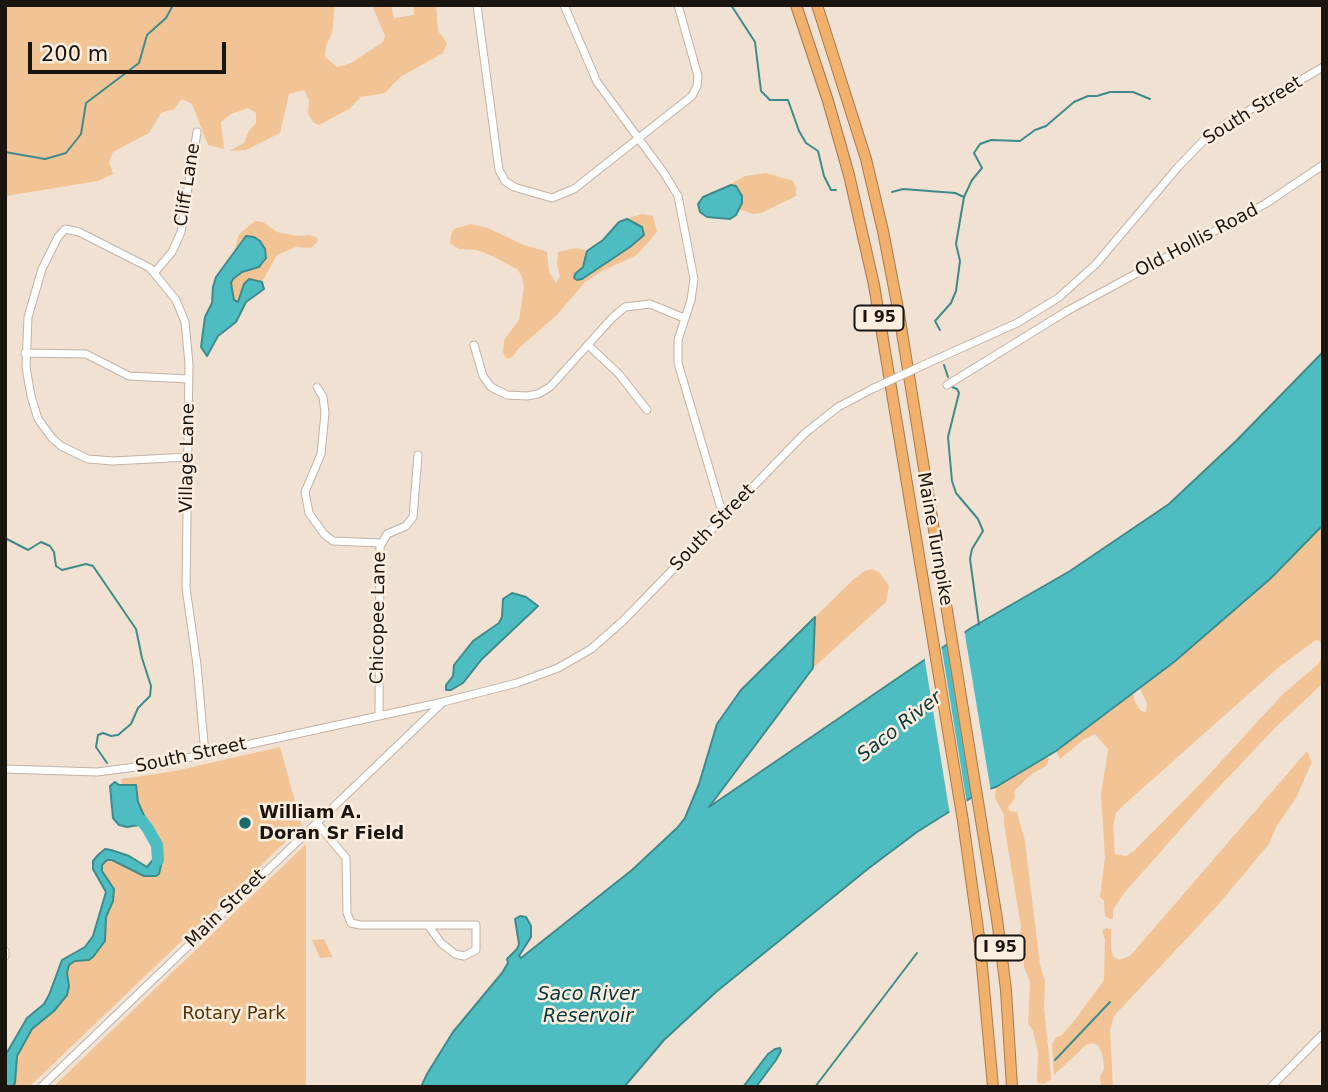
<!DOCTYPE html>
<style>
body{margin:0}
#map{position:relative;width:1328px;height:1092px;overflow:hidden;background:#f0e1d2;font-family:"DejaVu Sans",sans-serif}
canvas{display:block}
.frame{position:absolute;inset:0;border:7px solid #1b1510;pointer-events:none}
.scale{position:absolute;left:28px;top:42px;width:198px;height:32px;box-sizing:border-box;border:4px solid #1b1510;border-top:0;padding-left:9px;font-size:21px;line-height:24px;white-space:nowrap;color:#1b1510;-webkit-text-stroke:5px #fdeedf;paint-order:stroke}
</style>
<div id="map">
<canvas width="1328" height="1092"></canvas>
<div class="frame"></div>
<div class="scale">200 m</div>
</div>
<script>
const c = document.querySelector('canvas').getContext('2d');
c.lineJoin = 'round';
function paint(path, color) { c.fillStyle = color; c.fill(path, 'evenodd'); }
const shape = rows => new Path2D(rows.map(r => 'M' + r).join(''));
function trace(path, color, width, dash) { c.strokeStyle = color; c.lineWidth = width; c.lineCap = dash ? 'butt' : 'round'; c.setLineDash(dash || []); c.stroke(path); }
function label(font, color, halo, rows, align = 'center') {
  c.font = font + ' "DejaVu Sans",sans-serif'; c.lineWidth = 5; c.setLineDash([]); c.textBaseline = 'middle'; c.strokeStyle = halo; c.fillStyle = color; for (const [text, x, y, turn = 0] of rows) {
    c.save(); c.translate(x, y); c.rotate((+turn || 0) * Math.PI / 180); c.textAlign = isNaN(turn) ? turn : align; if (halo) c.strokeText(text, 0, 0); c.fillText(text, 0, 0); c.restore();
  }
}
paint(shape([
 [5,5,301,5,302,7,335,5,332,33,326,46,325,57,337,67,351,63,383,42,385,36,372,5,391,5,394,18,414,15,414,5,436,5,438,31,447,43,443,53,400,77,385,93,361,97,349,109,319,125,313,122,308,114,309,100,304,90,289,94,280,133,246,150,229,151,244,143,248,132,256,123,256,113,248,108,231,114,221,122,224,149,208,145,192,104,182,99,174,109,161,113,149,133,113,152,109,162,113,174,98,181,5,196],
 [766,173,793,181,796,187,796,196,761,213,753,214,739,209,740,191,736,186,727,186,745,176],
 [642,214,653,216,657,232,637,255,604,270,585,282,557,315,519,348,513,356,508,359,505,357,503,352,504,340,519,320,524,286,521,275,517,269,490,255,477,250,459,249,450,243,451,234,454,229,471,224,488,228,524,245,542,250,547,252,549,272,556,283,560,276,557,265,558,252,577,248,587,251,583,267,574,278,582,279,631,247,627,219,625,219],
 [255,221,263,222,277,232,298,236,309,235,316,237,318,241,311,248,296,247,277,255,262,282,249,279,240,300,236,303,231,283,233,279,242,272,255,269,264,263,265,249,260,241,242,239,235,249,239,234],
 [1323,525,1323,642,1316,640,1279,667,1126,803,1116,813,1113,826,1115,854,1126,856,1134,851,1204,780,1283,694,1317,665,1323,657,1323,683,1274,729,1202,805,1125,892,1113,910,1113,919,1110,919,1105,916,1104,901,1100,897,1105,858,1101,795,1108,749,1095,734,1083,740,1060,759,1056,751,1115,708,1119,703,1133,692,1135,702,1141,711,1146,712,1147,703,1139,687,1174,662,1270,579],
 [872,569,879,572,889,586,886,602,813,668,815,617,854,579,865,571],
 [280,747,302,826,29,1087,5,1087,17,1047,54,1001,64,967,87,954,110,895,97,867,104,856,143,868,158,864,154,832,149,821,130,815,121,779,175,771],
 [1307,751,1312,762,1296,798,1276,827,1269,844,1218,905,1114,1016,1110,1030,1113,1087,1101,1087,1100,1077,1104,1069,1103,1057,1099,1046,1092,1043,1086,1045,1054,1075,1052,1044,1055,1038,1062,1035,1074,1021,1104,980,1105,939,1102,931,1106,928,1111,929,1111,949,1113,956,1119,960,1130,956],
 [1046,756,1049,759,1046,766,1032,774,1019,786,1014,791,1015,798,1008,807,1010,811,1017,812,1025,841,1040,965,1045,981,1044,1008,1051,1075,1051,1080,1043,1084,1038,1083,1037,1080,1038,1052,1033,1031,1028,1023,1030,982,1024,967,1024,954,1018,944,1021,927,1004,824,1004,815,995,798,996,787],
 [306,844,306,1087,53,1087],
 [324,939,332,956,332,957,320,958,312,940]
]), '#f2c495');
const water = shape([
 [731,185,736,186,742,196,742,203,736,215,730,219,707,217,700,212,698,204,703,197,731,185],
 [627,219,642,227,644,235,630,247,582,279,577,280,574,278,575,274,583,267,587,251,603,240,619,222,627,219],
 [246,236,254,237,260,241,265,249,266,258,259,267,242,272,233,279,231,283,234,300,238,302,244,284,249,279,262,282,264,289,246,302,236,322,218,336,207,356,201,347,205,317,212,303,213,287,216,277,246,236],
 [1323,352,1323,525,1270,579,1174,662,1056,751,996,787,982,791,917,832,869,868,716,992,664,1040,624,1087,421,1087,427,1074,453,1032,502,973,508,963,507,959,517,949,519,944,515,919,520,916,526,917,531,926,531,937,519,956,521,958,632,870,677,828,685,818,699,784,717,724,741,690,815,617,813,668,709,807,971,628,1070,571,1169,504,1236,441,1323,352],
 [512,593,526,597,538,606,482,659,463,683,451,690,446,690,446,685,453,676,454,665,473,641,499,623,502,617,503,599,512,593],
 [115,782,119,785,136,785,138,802,146,820,145,824,127,827,119,825,113,818,110,786,115,782],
 [157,845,162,861,159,874,156,876,144,876,112,860,107,860,102,865,102,871,114,889,113,901,106,917,105,941,93,957,89,960,75,961,69,965,67,973,69,986,67,995,54,1011,32,1029,17,1056,15,1083,13,1087,5,1087,5,1056,27,1018,44,1004,49,995,62,960,85,947,93,936,106,892,93,869,93,861,98,855,105,849,111,850,129,856,147,867,156,856,157,845],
 [780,1048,781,1051,776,1060,756,1087,743,1087,768,1054,775,1049,780,1048]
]);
paint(water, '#4ebdc1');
trace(water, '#3f8b8c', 2);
paint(shape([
 [964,629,991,792,973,801,947,640],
 [941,644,967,804,950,815,924,655]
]), '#f0e1d2');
trace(shape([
 [731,5,755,42,761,91,770,100,788,100,799,131,806,143,818,151,824,176,831,190,836,190],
 [5,152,45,159,66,153,81,134,86,103,139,63,147,35,166,18,173,5],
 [892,192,903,189,955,193,964,197,956,244,960,261,956,291,951,303,935,321,940,330],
 [964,197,972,180,982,168,974,153,980,144,991,140,1020,141,1035,130,1046,126,1074,102,1088,96,1097,96,1110,92,1133,92,1150,99],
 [944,365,948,377],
 [952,387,957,389,959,393,948,437,952,481,956,493,978,519,983,531,972,549,970,559,979,625],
 [5,538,28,550,41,542,50,546,54,552,56,566,62,570,86,564,93,566,136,629,142,658,151,686,150,696,138,708,131,724,118,735,111,736,103,733,98,735,96,747,107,763],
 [1055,1060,1110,1002],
 [815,1087,917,953]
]), '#3f8b8c', 2);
trace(shape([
 [132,817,142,821,148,829,157,845,158,860]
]), '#4ebdc1', 12);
const minor = shape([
 [477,5,499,170,505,181,514,187,552,198,574,189,692,96,697,86,698,76,678,5],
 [564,5,597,82,664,173,678,196,694,279,691,300,678,340,678,363,720,505,726,514],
 [155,272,172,252,181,232,197,132],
 [474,345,483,376,491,387,507,395,527,396,538,394,550,387,612,318,625,307,650,304,684,318],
 [588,345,619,374,647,410],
 [25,353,86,354,129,376,188,379],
 [928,363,1017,323,1058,298,1096,264,1178,167,1205,139,1229,122,1323,67],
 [947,385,1067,311,1265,204,1323,165],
 [317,387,323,397,325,413,321,454,305,492,309,513,324,534,333,541,381,543],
 [188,457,113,461,88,459,61,446,52,438,38,419,31,396,26,367,28,317,42,269,58,237,65,229,79,232,150,268,176,300,185,322,189,364,186,588,197,665,205,754],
 [379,716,380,547,387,534,406,526,413,517,418,455],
 [5,769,97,772,159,764,443,702,517,683,558,668,591,649,623,621,804,434,838,407,874,388],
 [317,823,346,858,347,913,351,923,360,925,476,925,476,950,464,956,455,954,441,943,428,925],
 [5,951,5,956],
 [41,1087,442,703],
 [1271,1087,1323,1034]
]);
const highway = shape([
 [796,5,828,101,849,175,874,285,963,821,980,944,993,1087],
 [817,5,866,159,883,231,899,314,997,919,1006,990,1012,1087]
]);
trace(minor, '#c1b2a5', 9);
trace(highway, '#a67a4c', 12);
trace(minor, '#fff', 7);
trace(highway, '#f1b16d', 10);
const minorBridge = shape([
 [874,388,928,363]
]);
trace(minorBridge, '#c1b2a5', 9, []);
trace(minorBridge, '#fff', 7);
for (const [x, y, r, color] of [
 [245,823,7,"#1a686b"]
]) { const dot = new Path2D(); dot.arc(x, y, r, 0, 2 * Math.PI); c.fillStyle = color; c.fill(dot); trace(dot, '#fdeedf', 2.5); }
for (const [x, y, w] of [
 [879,318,49],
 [1000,948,49]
]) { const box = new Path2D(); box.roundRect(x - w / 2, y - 12.5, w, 25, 5); c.fillStyle = '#fdeedf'; c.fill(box); trace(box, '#1b1510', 2); }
label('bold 16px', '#1b1510', null, [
 ["I 95",879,318],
 ["I 95",1000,948]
]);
label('18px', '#1b1510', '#fdeedf', [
 ["South Street",1253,111,-32],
 ["Cliff Lane",188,185,-81],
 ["Old Hollis Road",1197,241,-28],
 ["Village Lane",188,458,-89],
 ["South Street",713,528,-46],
 ["Maine Turnpike",934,539,80],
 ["Chicopee Lane",379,618,-89],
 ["South Street",191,756,-12],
 ["Main Street",226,909,-44]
]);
label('bold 18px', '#1b1510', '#fdeedf', [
 ["William A.",259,813],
 ["Doran Sr Field",259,834]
], 'left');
label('18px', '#563200', '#fdeedf', [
 ["Rotary Park",234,1014]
]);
label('italic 19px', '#03393b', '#fdeedf', [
 ["Saco River",900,727,-38],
 ["Saco River",588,995],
 ["Reservoir",588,1017]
]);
</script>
